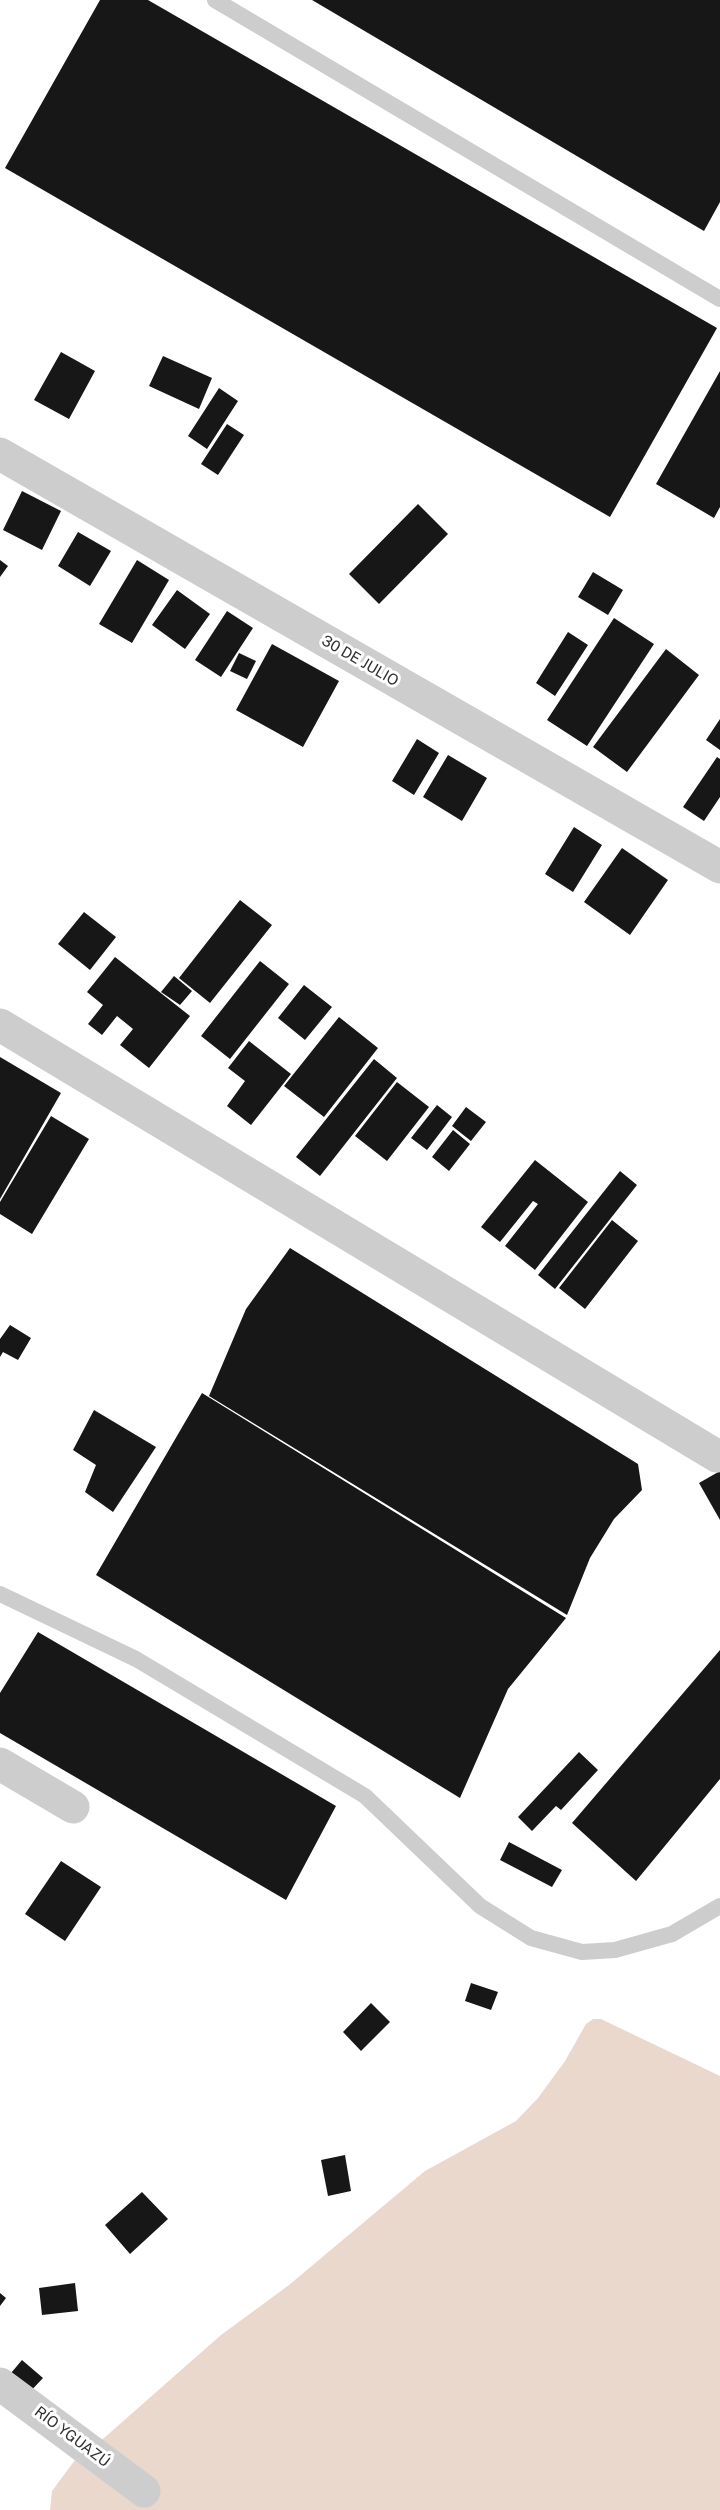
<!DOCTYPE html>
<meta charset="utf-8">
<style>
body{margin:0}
canvas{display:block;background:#fff}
</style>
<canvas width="720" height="2510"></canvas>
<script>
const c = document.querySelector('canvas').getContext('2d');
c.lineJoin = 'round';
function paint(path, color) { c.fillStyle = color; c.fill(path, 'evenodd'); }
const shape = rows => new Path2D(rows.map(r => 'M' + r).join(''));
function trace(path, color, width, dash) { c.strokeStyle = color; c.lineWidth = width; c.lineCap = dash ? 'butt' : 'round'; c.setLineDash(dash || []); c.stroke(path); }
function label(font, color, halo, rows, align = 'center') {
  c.font = font + ' "Public Sans",sans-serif'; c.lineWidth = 6; c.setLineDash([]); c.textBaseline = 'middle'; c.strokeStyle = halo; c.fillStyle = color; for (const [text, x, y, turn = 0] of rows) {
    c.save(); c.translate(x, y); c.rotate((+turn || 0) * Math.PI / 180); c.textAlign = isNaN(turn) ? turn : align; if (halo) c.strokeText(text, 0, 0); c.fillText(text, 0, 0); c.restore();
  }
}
paint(shape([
 [593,2019,601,2019,720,2076,720,2510,50,2510,52,2491,78,2456,104,2438,221,2335,289,2285,425,2171,516,2121,538,2098,565,2061,586,2024]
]), '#ebd8cc');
paint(shape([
 [100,0,148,0,717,328,610,517,5,168],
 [312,0,720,0,720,202,704,231],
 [61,352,95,371,69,419,34,400],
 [163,356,212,378,199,409,149,386],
 [720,371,720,507,714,518,656,484],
 [219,388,238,401,207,449,188,436],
 [227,424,244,435,218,475,201,464],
 [22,491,61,511,42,550,3,530],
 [418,504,448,534,379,604,349,574],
 [78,532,111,551,90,586,58,566],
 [0,560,8,566,0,577],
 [137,560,169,580,132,643,99,624],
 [593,572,623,590,608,615,578,597],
 [177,590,210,614,185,649,152,625],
 [227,611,253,628,221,677,195,660],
 [614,618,654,644,587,746,547,720],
 [568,632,588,645,555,696,536,683],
 [272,644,339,681,303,747,236,710],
 [666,649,699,675,627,772,593,747],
 [239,653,256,661,247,679,230,671],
 [720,719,720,750,706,740],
 [417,739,439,753,414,795,392,781],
 [448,755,487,778,462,821,423,797],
 [717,757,720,759,720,797,704,821,683,807],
 [574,827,602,845,573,892,545,874],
 [622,848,668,880,630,935,584,902],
 [240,900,272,925,210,1003,179,978],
 [84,912,116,937,90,970,58,944],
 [115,957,190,1016,149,1068,120,1045,133,1029,117,1016,102,1035,88,1024,103,1005,87,992],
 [260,961,289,984,230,1059,201,1036],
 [174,976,192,991,180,1005,161,992],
 [304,985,332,1007,305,1040,278,1018],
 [339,1017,378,1048,324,1117,284,1086],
 [249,1041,291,1074,251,1125,227,1106,245,1081,228,1068],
 [0,1057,61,1093,0,1199],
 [374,1059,397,1078,320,1176,296,1157],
 [397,1082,429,1107,387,1161,355,1136],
 [437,1105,452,1117,427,1150,411,1138],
 [466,1107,486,1122,471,1141,452,1126],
 [51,1116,89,1139,32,1234,0,1214,0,1202],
 [453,1130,470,1144,449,1171,432,1157],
 [535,1160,588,1202,535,1270,505,1246,538,1204,533,1201,500,1242,481,1227],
 [620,1171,637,1185,555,1289,538,1275],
 [612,1220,638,1241,585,1309,559,1288],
 [290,1248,638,1464,642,1490,614,1519,590,1558,567,1615,209,1396,246,1309],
 [10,1325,31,1338,18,1360,3,1352,0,1357,0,1339],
 [202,1393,566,1618,508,1689,460,1798,96,1575],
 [94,1410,156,1447,113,1512,85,1492,96,1465,73,1450],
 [720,1471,720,1520,699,1483],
 [38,1632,336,1806,286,1900,0,1733,0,1693],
 [720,1650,720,1779,636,1881,572,1823],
 [579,1752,598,1770,561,1810,556,1806,532,1831,518,1817],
 [509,1842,562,1870,552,1887,500,1860],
 [61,1861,101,1887,65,1941,25,1914],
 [471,1983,498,1992,491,2010,465,2001],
 [371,2003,390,2022,361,2051,343,2032],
 [345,2155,351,2191,328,2196,321,2160],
 [142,2192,168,2219,130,2254,105,2225],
 [75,2283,78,2311,42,2315,39,2288],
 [0,2293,6,2298,0,2306],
 [22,2360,43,2378,26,2396,6,2379]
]), '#171717');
trace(shape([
 [215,0,720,299],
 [0,1594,136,1659,365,1796,480,1906,531,1938,582,1952,615,1950,672,1934,720,1906]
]), '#cdcdcd', 16);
trace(shape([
 [0,454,720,867],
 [0,1025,717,1456],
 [0,1764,73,1807],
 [0,2384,144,2491]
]), '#cdcdcd', 33);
label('15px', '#303030', '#fff', [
 ["30 DE JULIO",360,661,30],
 ["RÍO YGUAZÚ",72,2437,37]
]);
</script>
